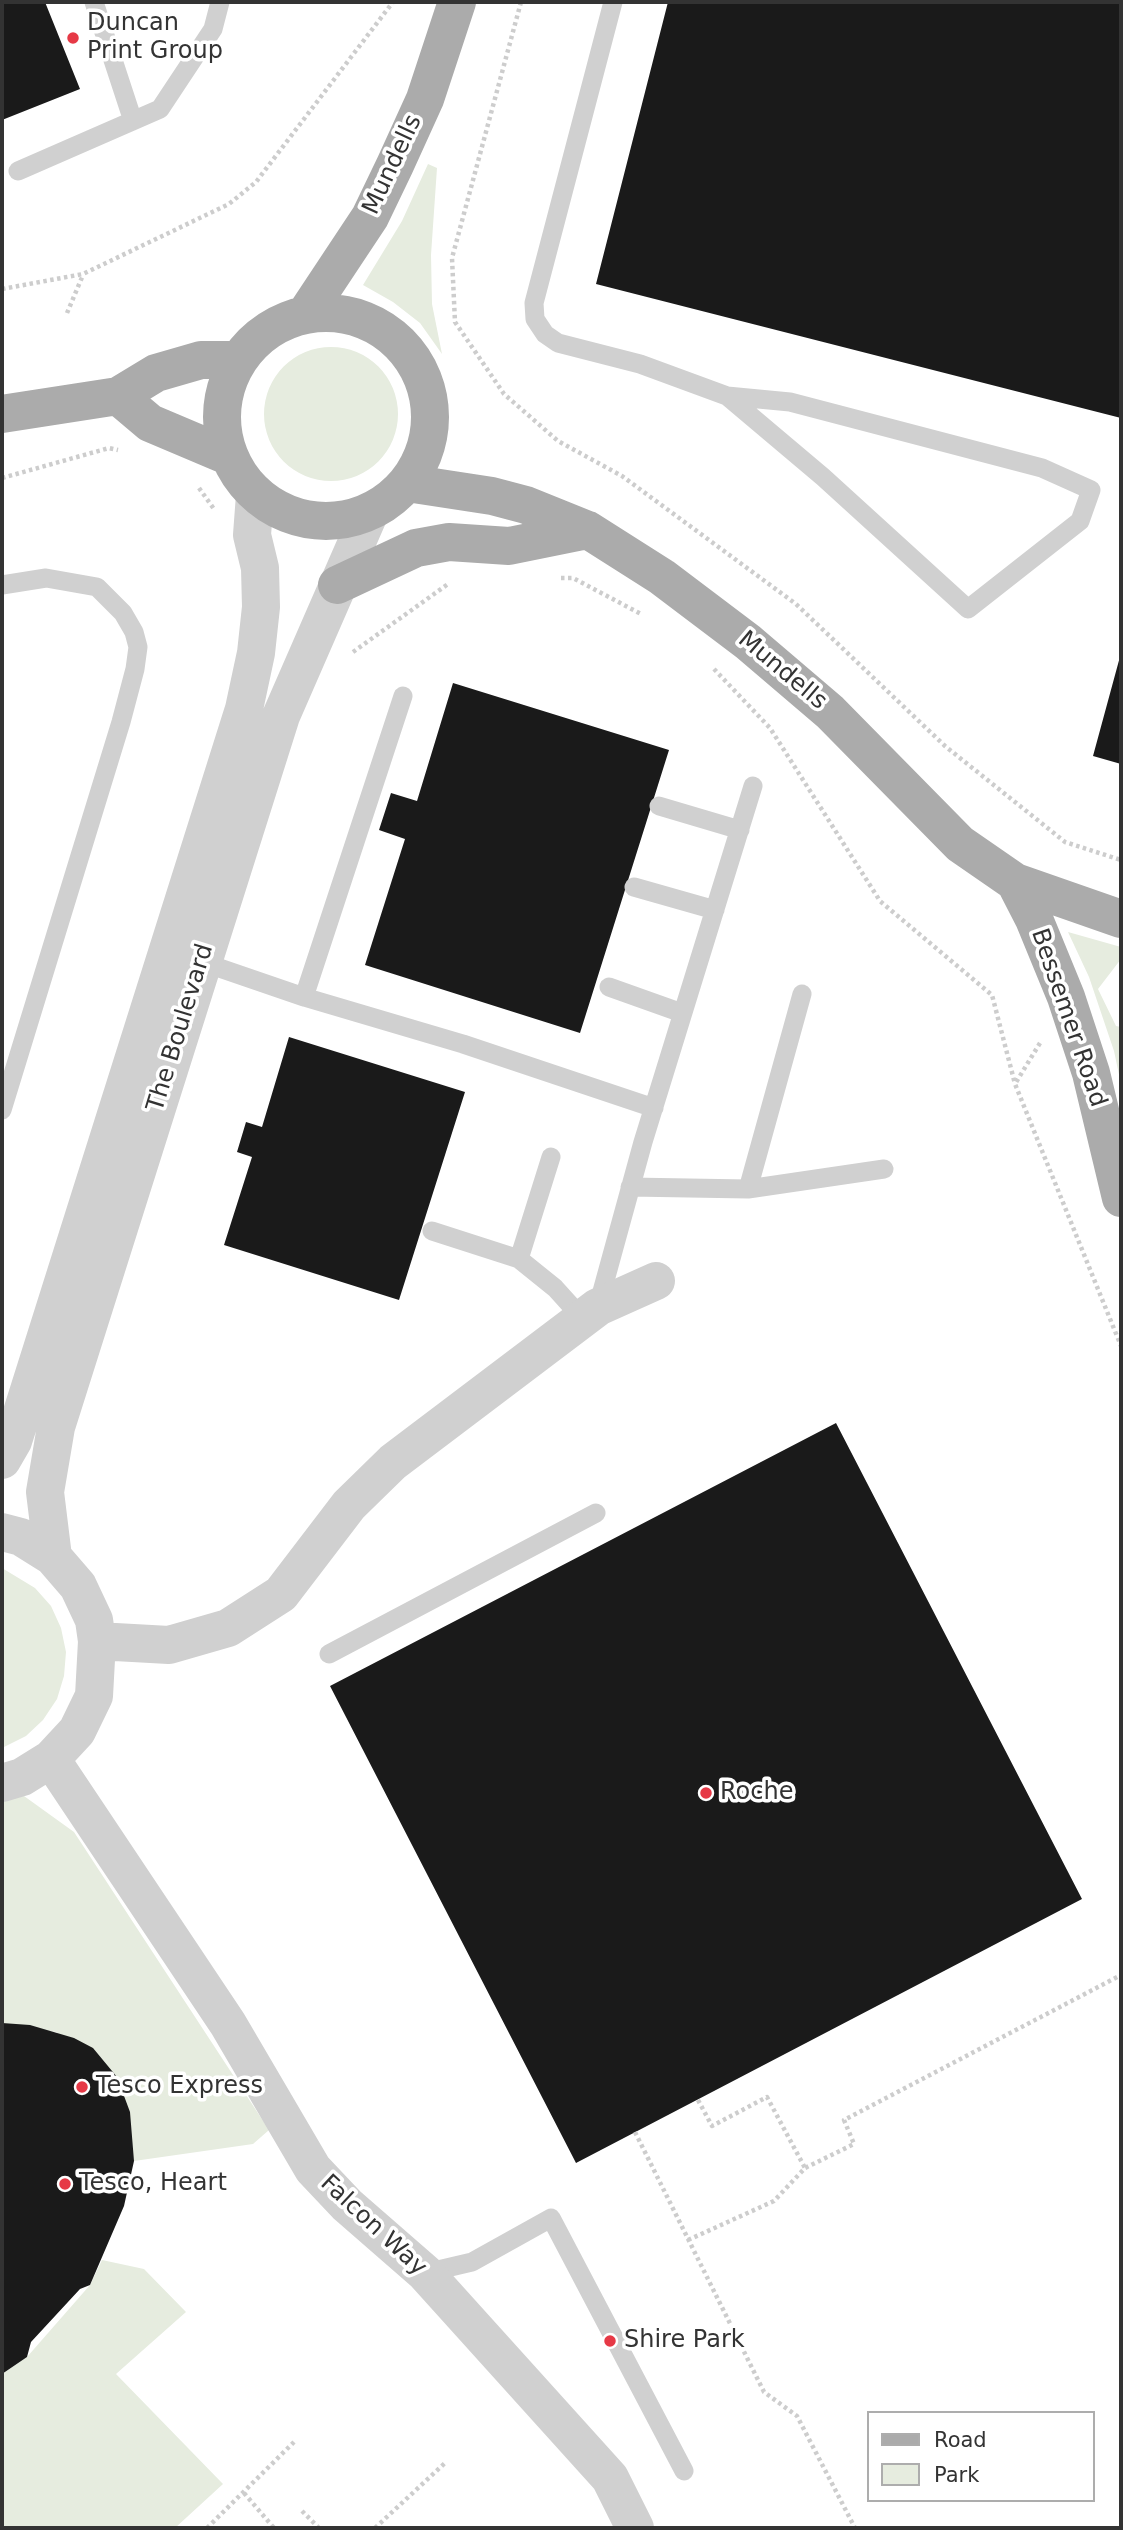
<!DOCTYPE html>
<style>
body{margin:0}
#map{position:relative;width:1123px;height:2530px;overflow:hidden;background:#fff;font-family:"DejaVu Sans",sans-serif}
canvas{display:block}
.frame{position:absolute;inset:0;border:4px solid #333;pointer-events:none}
.legend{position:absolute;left:867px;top:2411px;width:228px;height:91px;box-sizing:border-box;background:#fff;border:2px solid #adadad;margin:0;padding:9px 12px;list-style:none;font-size:21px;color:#333}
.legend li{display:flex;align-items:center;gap:14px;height:35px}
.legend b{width:35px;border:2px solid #adadad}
</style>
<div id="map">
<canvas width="1123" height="2530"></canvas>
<div class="frame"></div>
<ul class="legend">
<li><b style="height:9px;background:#ababab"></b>Road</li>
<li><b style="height:19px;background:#e6ecdf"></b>Park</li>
</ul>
</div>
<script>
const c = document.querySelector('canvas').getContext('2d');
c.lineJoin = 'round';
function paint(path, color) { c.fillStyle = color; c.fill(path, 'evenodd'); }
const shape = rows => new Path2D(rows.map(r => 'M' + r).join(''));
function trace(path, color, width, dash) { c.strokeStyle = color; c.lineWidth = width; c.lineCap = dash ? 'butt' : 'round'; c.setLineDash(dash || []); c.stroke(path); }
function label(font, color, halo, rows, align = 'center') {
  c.font = font + ' "DejaVu Sans",sans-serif'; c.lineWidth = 7; c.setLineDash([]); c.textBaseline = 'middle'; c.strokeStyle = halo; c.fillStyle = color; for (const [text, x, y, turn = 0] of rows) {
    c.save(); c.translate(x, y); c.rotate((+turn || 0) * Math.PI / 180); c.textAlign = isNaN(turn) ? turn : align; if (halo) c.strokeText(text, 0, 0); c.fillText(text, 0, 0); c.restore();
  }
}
paint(shape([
 [428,164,437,168,431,255,432,304,442,354,420,323,393,302,363,285,402,221],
 '264 414a67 67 0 1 1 134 0a67 67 0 1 1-134 0Z',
 [1068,932,1121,947,1121,959,1098,989,1116,1026,1121,1027,1121,1084,1114,1051,1089,977],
 [2,1568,35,1588,51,1606,61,1628,66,1652,64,1676,57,1699,43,1720,26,1736,2,1748],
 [2,1796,24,1796,74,1832,269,2130,253,2144,134,2161,117,2077,56,2032,2,2025],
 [102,2260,144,2269,186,2312,116,2374,223,2484,175,2528,2,2528,2,2374,27,2357,90,2285]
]), '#e6ecdf');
paint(shape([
 [2,2,45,2,80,89,2,120],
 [668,2,1121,2,1121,418,596,284],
 [1121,653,1121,764,1093,756],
 [453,683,669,750,580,1033,365,965,405,839,379,830,391,793,417,801],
 [289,1037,465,1092,399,1300,224,1245,252,1157,237,1152,246,1122,262,1127],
 [836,1423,1082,1899,576,2163,330,1686],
 [2,2023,30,2025,74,2038,93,2048,117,2077,130,2112,134,2161,124,2206,90,2285,80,2289,31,2342,27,2357,2,2374]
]), '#1a1a1a');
trace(shape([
 [521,2,452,258,455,322,504,394,558,441,622,476,796,604,945,746,1065,842,1121,860],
 [2,289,83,274,229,204,256,182,393,2],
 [67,313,83,275],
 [2,478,109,448,118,450],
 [199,488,214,509],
 [561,578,573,578,641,614],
 [353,652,448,584],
 [714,669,770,728,880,901,992,995,1015,1084],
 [1040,1043,1015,1084,1121,1346],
 [698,2100,712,2126,767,2097,805,2168],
 [635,2132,764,2392,797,2416,855,2528],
 [688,2240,774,2201,805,2168,854,2144,844,2120,1121,1975],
 [244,2493,274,2528],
 [302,2511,319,2528],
 [207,2528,294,2442],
 [375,2528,445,2463]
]), '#cdcdcd', 4.5, [3.5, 3.5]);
trace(shape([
 [94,2,133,121],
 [613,2,534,303,535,319,545,334,558,343,640,364,727,396,790,402,1042,468,1091,490,1080,521,968,609,823,477,727,396],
 [18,171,160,109,213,29,220,2],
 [2,585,46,578,97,587,123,613,134,632,138,647,135,669,121,722,2,1110],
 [659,806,740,830],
 [634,887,715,910],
 [202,962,304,997,463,1044,654,1108],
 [609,987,682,1013],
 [304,997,403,696],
 [630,1187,748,1189,884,1169],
 [748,1189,802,994],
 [432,1231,519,1259,555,1288,583,1319],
 [519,1259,551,1157],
 [598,1306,643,1142,753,786],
 [329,1654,596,1513],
 [425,2273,472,2262,551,2218,684,2471]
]), '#d0d0d0', 19);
trace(shape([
 [2,1460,13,1441,244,709,256,653,261,607,260,568,252,535,255,495],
 [2,1532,21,1537,53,1557,78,1586,94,1620,97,1641,94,1696,77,1731,51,1759,22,1777,2,1783],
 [53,1557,45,1492,56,1427,281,716,370,512],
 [97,1641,169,1645,228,1628,281,1594,349,1505,393,1462,598,1307,656,1281],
 [51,1759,228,2024,313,2169,347,2205,425,2273,610,2478,635,2528]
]), '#d0d0d0', 38);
trace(shape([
 '222 417a104 104 0 1 1 208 0a104 104 0 1 1-208 0Z',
 [305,315,370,217,395,165,425,99,457,2],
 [118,396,150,423,228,456],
 [2,414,118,396,156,373,201,360,238,360],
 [407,483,492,496,526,505,588,530,662,577,748,642,830,712,960,844,1015,882,1121,919],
 [337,585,416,548,449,542,509,546,588,530],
 [1015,882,1034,919,1066,997,1091,1073,1121,1198]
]), '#ababab', 38);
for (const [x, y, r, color] of [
 [73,38,7,"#e63946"],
 [706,1793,7,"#e63946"],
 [82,2087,7,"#e63946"],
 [65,2184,7,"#e63946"],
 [610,2341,7,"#e63946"]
]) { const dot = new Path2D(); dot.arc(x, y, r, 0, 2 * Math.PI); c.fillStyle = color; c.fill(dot); trace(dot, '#fff', 2.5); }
label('24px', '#333', '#fff', [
 ["Duncan",87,24],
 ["Print Group",87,52],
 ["Roche",720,1793],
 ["Tesco Express",96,2087],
 ["Tesco, Heart",79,2184],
 ["Shire Park",624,2341]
], 'left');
label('24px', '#333', '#fff', [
 ["Mundells",393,165,-65],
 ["Mundells",782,671,40],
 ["Bessemer Road",1068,1018,71],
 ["The Boulevard",181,1028,-73],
 ["Falcon Way",373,2226,43]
]);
</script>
